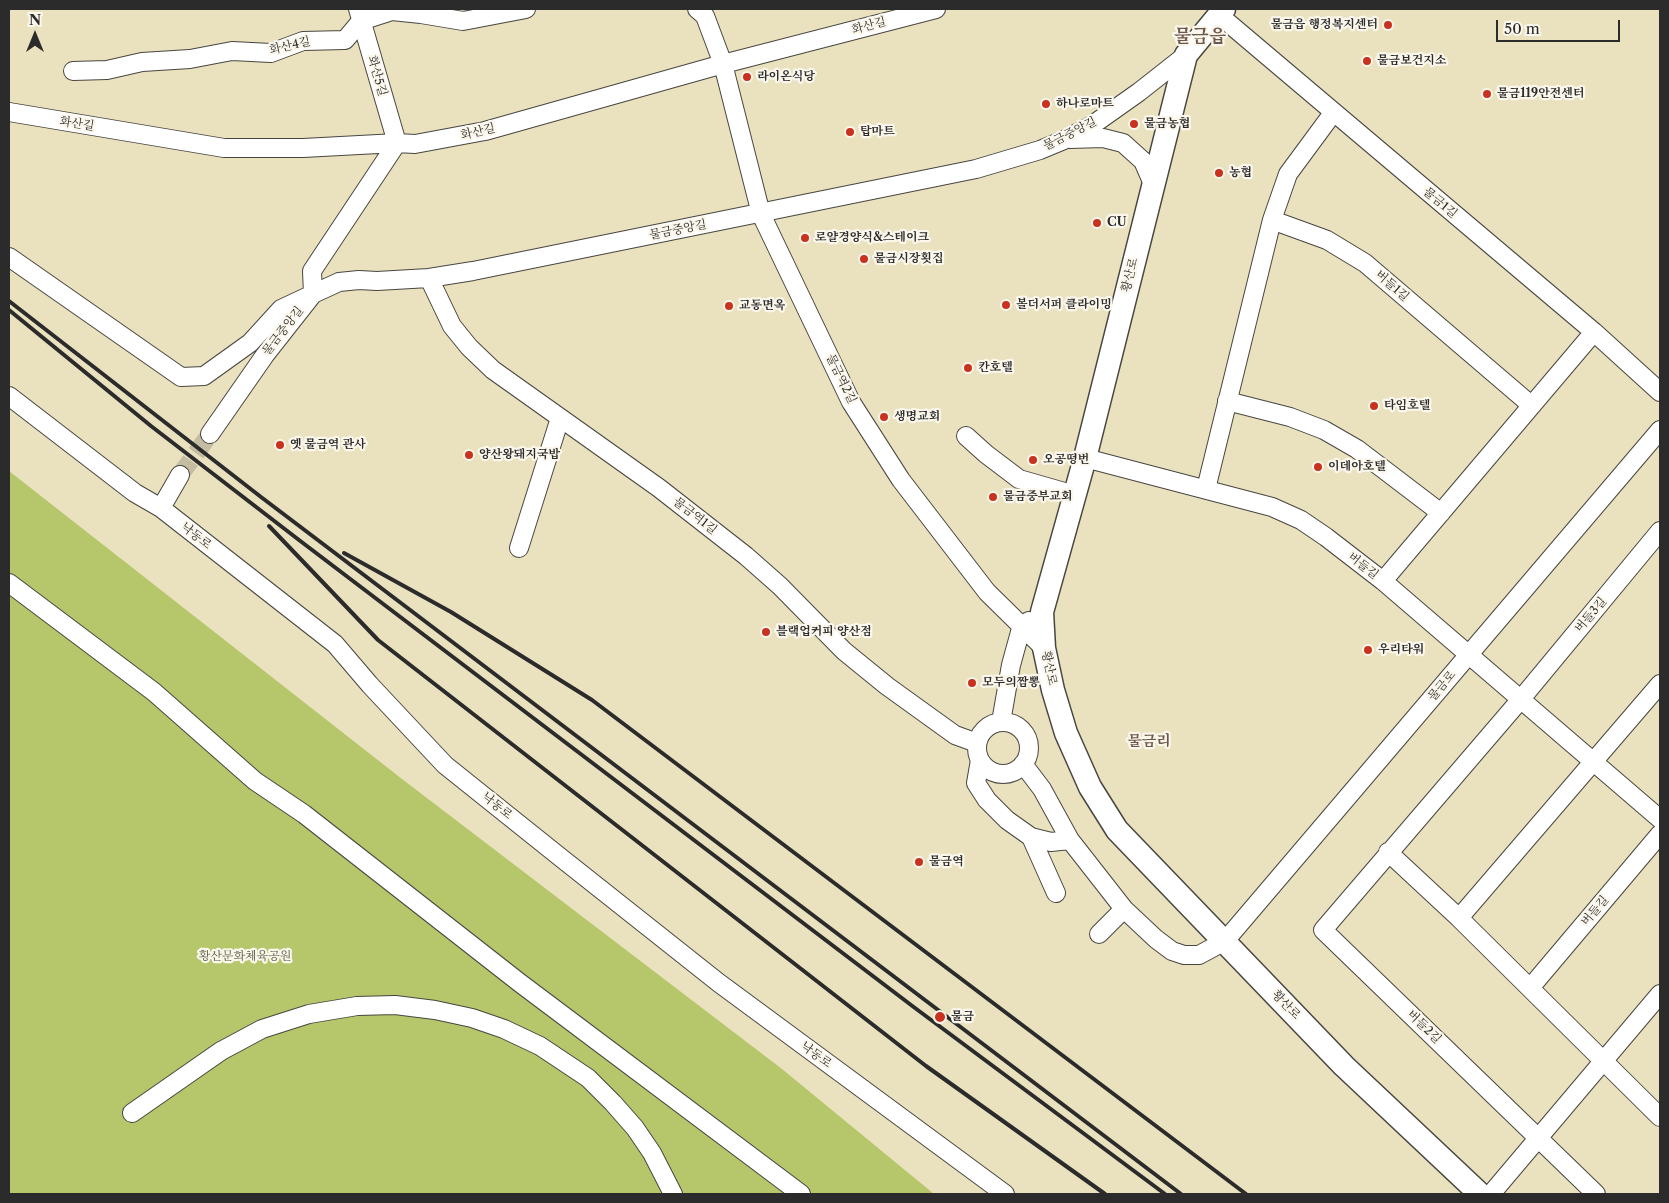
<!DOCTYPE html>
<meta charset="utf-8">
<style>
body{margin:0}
#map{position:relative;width:1669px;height:1203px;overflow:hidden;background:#eae1be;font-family:"Libre Caslon Text",serif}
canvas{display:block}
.frame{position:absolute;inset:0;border:10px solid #2b2b2b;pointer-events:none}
.north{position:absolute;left:10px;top:10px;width:50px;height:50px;-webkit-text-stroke:4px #fbf7ec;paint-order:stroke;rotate:0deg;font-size:14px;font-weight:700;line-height:20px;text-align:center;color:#2b2b2b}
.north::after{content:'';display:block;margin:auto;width:18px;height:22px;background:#2b2b2b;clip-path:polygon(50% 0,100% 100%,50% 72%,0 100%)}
.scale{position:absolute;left:1496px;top:20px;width:124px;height:22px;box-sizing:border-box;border:2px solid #2b2b2b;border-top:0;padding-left:6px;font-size:15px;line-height:18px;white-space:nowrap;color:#2b2b2b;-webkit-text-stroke:4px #fbf7ec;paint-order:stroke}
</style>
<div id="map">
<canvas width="1669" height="1203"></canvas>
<div class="frame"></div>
<div class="north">N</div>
<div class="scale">50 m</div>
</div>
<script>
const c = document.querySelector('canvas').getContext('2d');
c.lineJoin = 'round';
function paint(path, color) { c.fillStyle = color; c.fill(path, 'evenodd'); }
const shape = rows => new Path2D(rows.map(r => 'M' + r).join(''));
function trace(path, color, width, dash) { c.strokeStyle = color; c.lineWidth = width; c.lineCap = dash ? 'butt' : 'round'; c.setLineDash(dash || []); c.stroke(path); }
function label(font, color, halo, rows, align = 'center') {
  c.font = font + ' "Libre Caslon Text","Noto Serif KR",serif'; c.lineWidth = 4.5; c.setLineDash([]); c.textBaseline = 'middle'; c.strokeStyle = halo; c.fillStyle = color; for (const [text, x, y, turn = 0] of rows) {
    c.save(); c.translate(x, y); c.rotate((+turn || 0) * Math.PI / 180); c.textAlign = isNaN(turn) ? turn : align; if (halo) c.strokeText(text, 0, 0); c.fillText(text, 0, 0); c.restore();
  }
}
paint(shape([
 [9,471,402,779,782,1069,934,1194,9,1194]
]), '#b5c76a');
trace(shape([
 [180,475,210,434]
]), '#c4bda1', 18, [18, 9]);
const minor = shape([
 [358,9,397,143],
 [697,9,705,16,723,64,761,214,851,402,901,480,987,592,1044,648],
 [1219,15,1594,332,1660,392],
 [73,71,107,70,142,62,190,59,232,51,271,53,303,41,345,40,361,21,392,11,421,14,463,21,526,9],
 [9,112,224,148,303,148,397,143,415,144,485,131,723,64,936,9],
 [1070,139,1103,138,1123,143,1143,161,1153,184],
 [1272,220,1327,240,1365,263,1531,405],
 [9,257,181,377,204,376,250,343,281,309,313,294,312,271,397,143],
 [429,278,452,326,469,347,493,370,659,488,746,556,780,586,844,651,887,686,955,735,977,743],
 [9,396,135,493,161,508,335,644,370,685,445,765,560,857,719,983,1005,1194],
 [1227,401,1290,417,1324,430,1357,449,1441,513],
 [210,434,265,355,313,294,339,282,359,280,377,281,429,278,473,271,976,169,1040,150,1064,140,1091,126,1139,92,1186,55],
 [966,436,986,454,1019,479,1075,495],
 [1085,458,1272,507,1301,520,1326,537,1383,581,1660,819],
 [1206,489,1272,220,1288,174,1333,113],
 [161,508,180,475],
 [519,548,560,418],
 [1383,581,1594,332],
 [9,583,154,692,255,781,304,814,520,983,801,1194],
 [1001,722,1011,665,1022,625,1029,621],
 '977 748a26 26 0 1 1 52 0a26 26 0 1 1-52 0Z',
 [980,760,976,783,987,800,1007,820,1031,837,1051,842,1070,840],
 [1023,764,1042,789,1070,840,1124,909,1156,939,1172,951,1184,955,1199,955,1225,941,1660,430],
 [1031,837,1056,893],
 [1388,852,1459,918,1660,1117],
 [1459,918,1660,684],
 [1099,934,1124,909],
 [1530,988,1660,834],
 [132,1113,221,1051,262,1029,309,1014,357,1006,395,1005,435,1010,472,1018,504,1029,540,1046,588,1078,613,1103,635,1128,652,1153,673,1194],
 [1491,1194,1660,994],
 [1596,1194,1323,930,1521,699,1660,531]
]);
const major = shape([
 [1224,9,1186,55,1085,458,1042,612,1044,648,1053,690,1066,733,1090,787,1117,830,1344,1066,1480,1194]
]);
trace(minor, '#484641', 20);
trace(major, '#484641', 25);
trace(minor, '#fff', 18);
trace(major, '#fff', 22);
trace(shape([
 [9,301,261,497,1181,1194],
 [9,310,151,426,299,540,915,1008,1165,1194],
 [269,526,378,640,926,1066,1105,1194],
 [344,553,451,612,592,700,1246,1194]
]), '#2b2b2b', 4);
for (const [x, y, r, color] of [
 [1388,25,5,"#c8321e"],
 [1367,61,5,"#c8321e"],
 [747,77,5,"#c8321e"],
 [1487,94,5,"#c8321e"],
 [1046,104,5,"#c8321e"],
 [1134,124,5,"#c8321e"],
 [850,132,5,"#c8321e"],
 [1219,173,5,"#c8321e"],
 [1097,223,5,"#c8321e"],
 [805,238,5,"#c8321e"],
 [864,259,5,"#c8321e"],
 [1006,305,5,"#c8321e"],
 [729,306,5,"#c8321e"],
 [968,368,5,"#c8321e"],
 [1374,406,5,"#c8321e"],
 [884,417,5,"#c8321e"],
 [280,445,5,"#c8321e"],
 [469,455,5,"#c8321e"],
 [1033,460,5,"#c8321e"],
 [1318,467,5,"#c8321e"],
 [993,497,5,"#c8321e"],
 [766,632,5,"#c8321e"],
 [1368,650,5,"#c8321e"],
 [972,683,5,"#c8321e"],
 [919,862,5,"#c8321e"],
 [940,1017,6,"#c8321e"]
]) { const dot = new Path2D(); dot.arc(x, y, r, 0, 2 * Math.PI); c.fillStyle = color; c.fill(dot); trace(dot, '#fbf7ec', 2); }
label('bold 12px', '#2b2b2b', '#fbf7ec', [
 ["물금읍 행정복지센터",1378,25,"right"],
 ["물금보건지소",1377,61],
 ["라이온식당",757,77],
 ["물금119안전센터",1497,94],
 ["하나로마트",1056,104],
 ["물금농협",1144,124],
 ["탑마트",860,132],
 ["농협",1229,173],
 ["CU",1107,223],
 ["로얄경양식&스테이크",815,238],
 ["물금시장횟집",874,259],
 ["볼더서퍼 클라이밍",1016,305],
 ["교동면옥",739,306],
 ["칸호텔",978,368],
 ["타임호텔",1384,406],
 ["생명교회",894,417],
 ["옛 물금역 관사",290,445],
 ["양산왕돼지국밥",479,455],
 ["오공떵번",1043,460],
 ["이데아호텔",1328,467],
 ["물금중부교회",1003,497],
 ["블랙업커피 양산점",776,632],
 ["우리타워",1378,650],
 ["모두의짬뽕",982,683],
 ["물금역",929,862],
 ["물금",951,1017]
], 'left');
label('12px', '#2b2b2b', '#fbf7ec', [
 ["화산길",869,26,-15],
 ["화산4길",290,46,-13],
 ["화산5길",377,76,74],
 ["화산길",77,124,9],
 ["화산길",478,132,-13],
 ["물금중앙길",1070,134,-27],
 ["물금1길",1440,203,40],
 ["물금중앙길",678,230,-11],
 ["황산로",1130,275,-76],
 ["버들1길",1392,286,41],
 ["물금중앙길",283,331,-52],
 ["물금역2길",841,379,64],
 ["물금역1길",695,516,38],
 ["낙동로",196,536,38],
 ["버들길",1363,566,38],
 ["버들3길",1591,615,-50],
 ["황산로",1049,668,78],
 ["물금로",1442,686,-50],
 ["낙동로",497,806,39],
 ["버들길",1595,911,-50],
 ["황산로",1286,1005,46],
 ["버들2길",1424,1027,44],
 ["낙동로",816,1055,36]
]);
label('12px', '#545a3e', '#fbf7ec', [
 ["황산문화체육공원",245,957]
]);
label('bold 15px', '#6e574b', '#fbf7ec', [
 ["물금리",1149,742]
]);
label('bold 18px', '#6e574b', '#fbf7ec', [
 ["물금읍",1200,37]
]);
</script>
